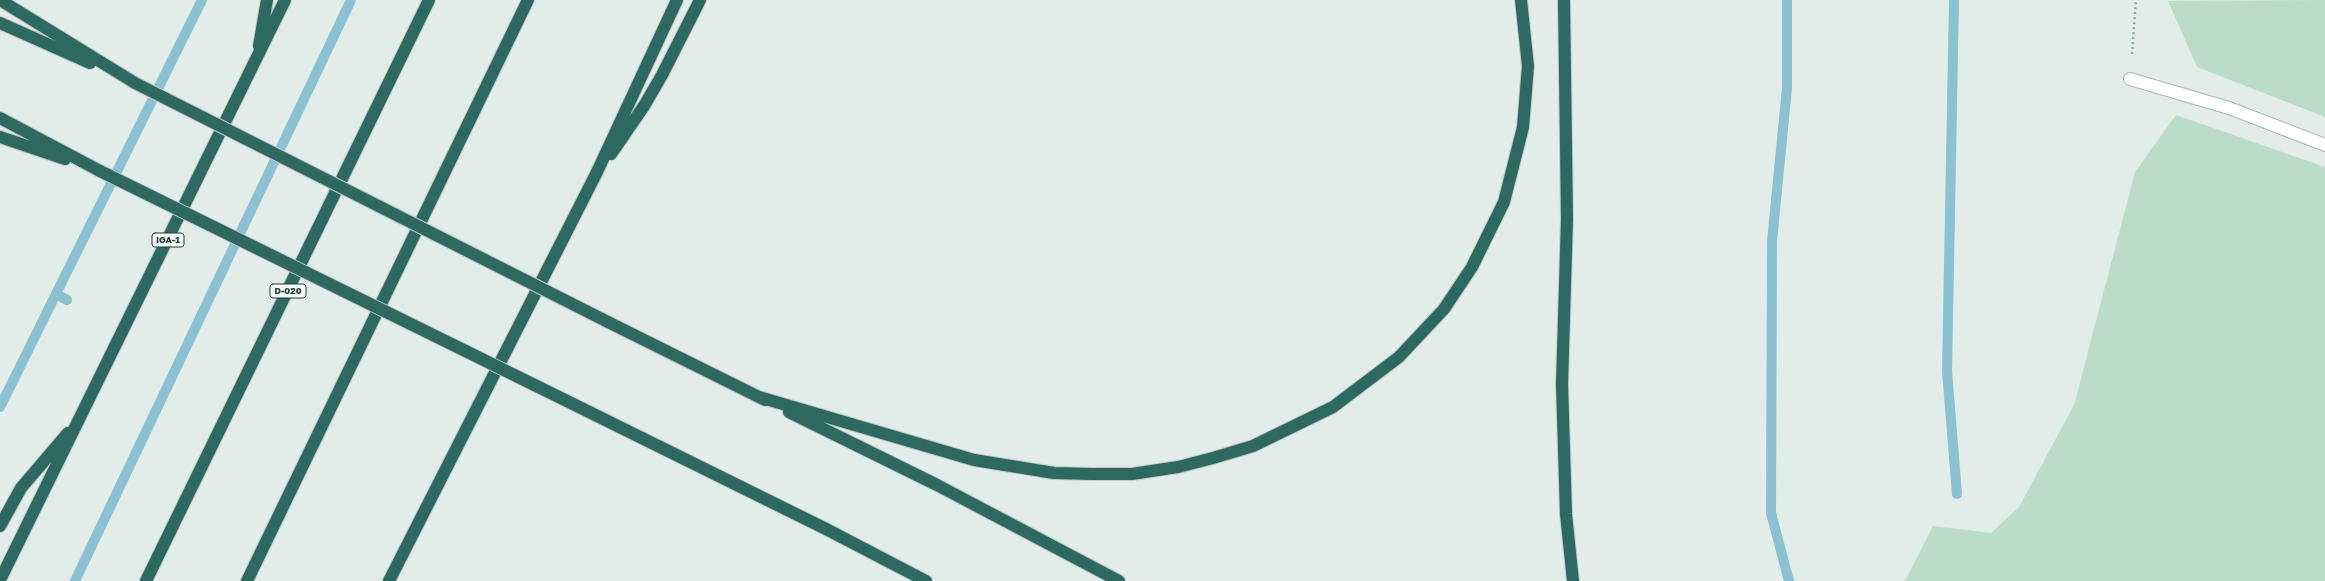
<!DOCTYPE html>
<style>
body{margin:0}
canvas{display:block;background:#e2ece8}
</style>
<canvas width="2325" height="581"></canvas>
<script>
const c = document.querySelector('canvas').getContext('2d');
c.lineJoin = 'round';
function paint(path, color) { c.fillStyle = color; c.fill(path, 'evenodd'); }
const shape = rows => new Path2D(rows.map(r => 'M' + r).join(''));
function trace(path, color, width, dash) { c.strokeStyle = color; c.lineWidth = width; c.lineCap = dash ? 'butt' : 'round'; c.setLineDash(dash || []); c.stroke(path); }
function label(font, color, halo, rows, align = 'center') {
  c.font = font + ' "Golos Text",sans-serif'; c.lineWidth = 3; c.setLineDash([]); c.textBaseline = 'middle'; c.strokeStyle = halo; c.fillStyle = color; for (const [text, x, y, turn = 0] of rows) {
    c.save(); c.translate(x, y); c.rotate((+turn || 0) * Math.PI / 180); c.textAlign = isNaN(turn) ? turn : align; if (halo) c.strokeText(text, 0, 0); c.fillText(text, 0, 0); c.restore();
  }
}
paint(shape([
 [2325,0,2325,117,2197,67,2168,1],
 [2176,115,2325,167,2325,581,1905,581,1933,526,1991,533,2019,507,2074,405,2135,172]
]), '#bbddc7');
trace(shape([
 [1787,0,1787,88,1772,241,1771,513,1789,581],
 [1954,0,1947,371,1957,494],
 [67,300,56,294,202,0],
 [0,407,56,294],
 [75,581,351,0]
]), '#8bc1d1', 10);
const minor = shape([
 [2130,79,2229,108,2325,145]
]);
const highway = shape([
 [0,0,135,83],
 [1564,0,1567,219,1562,384,1566,514,1573,581],
 [0,23,90,63],
 [259,46,267,0],
 [0,118,100,171],
 [0,137,65,159],
 [611,154,644,106,662,75,700,0],
 [608,322,765,400],
 [759,397,974,460,1054,473,1092,474,1132,474,1178,467,1213,458,1253,446,1333,407,1399,357,1444,309,1472,267,1504,202,1523,127,1528,66,1521,0],
 [567,401,826,529,926,581],
 [789,412,937,485,1119,581],
 [0,526,21,488,68,433],
 [0,580,285,0],
 [146,581,429,0],
 [247,581,528,0],
 [389,581,597,172,677,0]
]);
trace(minor, '#a5b4b0', 14);
trace(highway, '#c1c9c7', 14);
trace(shape([
 [2132,54,2136,0]
]), '#83afa5', 2.5, [2, 3]);
trace(minor, '#fff', 12);
trace(highway, '#2e6961', 12);
const highwayBridge = shape([
 [135,83,608,322],
 [100,171,567,401]
]);
trace(highwayBridge, '#c1c9c7', 14, []);
trace(highwayBridge, '#2e6961', 12);
for (const [x, y, w] of [
 [168,240,32],
 [288,291,36]
]) { const box = new Path2D(); box.roundRect(x - w / 2, y - 7, w, 14, 3); c.fillStyle = '#f3f9f6'; c.fill(box); trace(box, '#223d38', 1); }
label('bold 9px', '#223d38', null, [
 ["IGA-1",168,240],
 ["D-020",288,291]
]);
</script>
